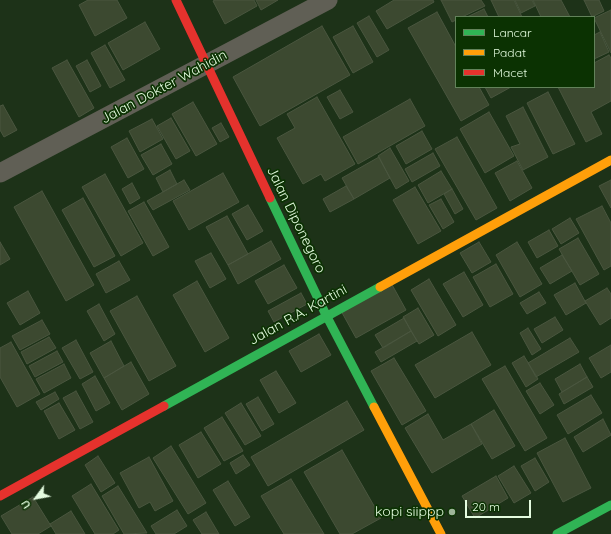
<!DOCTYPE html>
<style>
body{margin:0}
#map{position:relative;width:611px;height:534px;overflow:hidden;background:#1d3218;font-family:Quicksand,sans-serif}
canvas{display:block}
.legend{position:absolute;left:455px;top:16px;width:140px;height:72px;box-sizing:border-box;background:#0b3202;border:1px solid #62825a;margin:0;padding:5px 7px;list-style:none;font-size:12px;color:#e4fbdf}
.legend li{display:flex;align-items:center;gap:8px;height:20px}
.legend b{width:20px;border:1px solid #62825a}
.north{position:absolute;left:16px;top:478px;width:40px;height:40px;-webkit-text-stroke:3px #0b3202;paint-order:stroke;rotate:238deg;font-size:11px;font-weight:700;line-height:16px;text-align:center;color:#e4fbdf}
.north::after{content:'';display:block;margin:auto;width:14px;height:18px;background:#e4fbdf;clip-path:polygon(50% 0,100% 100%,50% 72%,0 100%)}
.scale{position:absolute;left:465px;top:500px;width:66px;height:18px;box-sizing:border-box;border:2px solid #e4fbdf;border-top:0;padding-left:5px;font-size:12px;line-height:14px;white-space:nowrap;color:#e4fbdf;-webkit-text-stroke:3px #0b3202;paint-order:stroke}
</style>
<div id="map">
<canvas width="611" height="534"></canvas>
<ul class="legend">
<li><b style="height:5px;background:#30b455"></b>Lancar</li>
<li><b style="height:5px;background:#ff9f0a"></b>Padat</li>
<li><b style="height:5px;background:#e5322d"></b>Macet</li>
</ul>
<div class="north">U</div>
<div class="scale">20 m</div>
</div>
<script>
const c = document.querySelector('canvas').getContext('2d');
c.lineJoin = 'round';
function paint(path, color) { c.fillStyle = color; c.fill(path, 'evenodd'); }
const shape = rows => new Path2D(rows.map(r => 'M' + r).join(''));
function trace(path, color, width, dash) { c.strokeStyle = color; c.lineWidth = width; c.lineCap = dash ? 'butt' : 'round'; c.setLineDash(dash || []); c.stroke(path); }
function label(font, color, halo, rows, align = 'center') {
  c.font = font + ' Quicksand,sans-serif'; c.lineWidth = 3.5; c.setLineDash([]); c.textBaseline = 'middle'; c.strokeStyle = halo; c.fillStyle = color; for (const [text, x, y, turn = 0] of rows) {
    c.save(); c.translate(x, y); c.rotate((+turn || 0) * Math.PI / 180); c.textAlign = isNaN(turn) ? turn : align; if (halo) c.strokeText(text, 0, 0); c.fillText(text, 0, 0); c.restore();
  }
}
const building = shape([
 [88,0,117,0,127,18,95,36,79,5,88,0],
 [215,0,254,0,257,6,225,24,213,1,215,0],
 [256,0,278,0,261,10,256,0],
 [394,0,433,0,434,2,387,29,376,11,394,0],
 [441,0,481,0,485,6,462,17,456,17,456,20,452,22,441,0],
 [491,0,514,0,522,17,499,17,491,0],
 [515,0,532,0,535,6,521,13,515,0],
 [533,0,561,0,570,17,541,17,533,0],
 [584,0,599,0,604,11,592,17,584,0],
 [484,9,488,17,467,17,484,9],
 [611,10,611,53,594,18,611,10],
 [437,12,456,47,456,87,479,87,489,105,461,121,408,28,437,12],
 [369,16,389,50,377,57,357,23,369,16],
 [145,22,160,49,123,70,108,43,145,22],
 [322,26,350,75,260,126,233,77,322,26],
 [353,26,373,62,353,73,333,37,353,26],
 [600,32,609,52,594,59,594,35,600,32],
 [105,45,125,80,110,88,91,53,105,45],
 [609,55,611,58,611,101,591,112,602,134,586,142,558,87,594,87,594,63,609,55],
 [67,60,94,108,79,117,52,68,67,60],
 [87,60,101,86,90,92,76,66,87,60],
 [485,87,511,87,491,98,485,87],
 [340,90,353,112,340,119,327,97,340,90],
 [548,92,575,144,553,154,527,103,548,92],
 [317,97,355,164,325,181,321,174,303,184,277,138,295,128,287,114,317,97],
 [410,99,425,126,358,164,343,137,410,99],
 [193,102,217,144,196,156,172,114,193,102],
 [3,105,17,130,4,137,0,130,0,106,3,105],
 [523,107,548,157,523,170,511,147,520,144,506,116,523,107],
 [489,112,514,156,485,173,460,129,489,112],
 [171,118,190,151,176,159,157,126,171,118],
 [152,119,163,139,140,152,129,131,152,119],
 [221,123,229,137,220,142,212,128,221,123],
 [422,131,432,149,406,164,396,146,422,131],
 [457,137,497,208,476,220,435,149,457,137],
 [127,138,144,169,128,178,111,147,127,138],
 [161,144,172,164,153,175,141,155,161,144],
 [390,148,409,181,396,189,378,156,390,148],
 [433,153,440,166,412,182,405,169,433,153],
 [379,157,390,178,354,199,342,178,379,157],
 [517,161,532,188,510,201,495,173,517,161],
 [170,170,177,184,163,192,156,178,170,170],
 [441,171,452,189,428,203,418,185,441,171],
 [223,173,239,202,189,230,173,201,223,173],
 [105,174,143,243,121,256,82,187,105,174],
 [184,180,190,190,153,210,147,201,184,180],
 [611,180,611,208,599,186,611,180],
 [132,183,140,198,130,204,122,189,132,183],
 [346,186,354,199,330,212,323,199,346,186],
 [415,187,441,231,418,244,393,200,415,187],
 [452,189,463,209,455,214,444,194,452,189],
 [42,191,94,285,66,301,14,207,42,191],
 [83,198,115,256,94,267,62,210,83,198],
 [441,199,454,222,443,229,429,205,441,199],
 [144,202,169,247,153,256,128,211,144,202],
 [248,205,263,231,247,240,232,214,248,205],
 [602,206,611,223,611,266,604,270,576,219,602,206],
 [227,216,248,254,228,265,206,227,227,216],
 [570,218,579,233,561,244,552,229,570,218],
 [549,230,558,246,537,258,528,242,549,230],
 [578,238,599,274,580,285,559,249,578,238],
 [271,241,281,259,238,284,228,265,271,241],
 [0,242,10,259,0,265,0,242],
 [479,242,491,262,472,273,460,253,479,242],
 [517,242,542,284,520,297,496,255,517,242],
 [211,253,226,279,210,288,195,261,211,253],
 [562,255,572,271,550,284,540,268,562,255],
 [119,261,130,280,106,293,96,274,119,261],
 [496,264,513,294,490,307,473,277,496,264],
 [284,265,297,288,268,304,255,281,284,265],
 [464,272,483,305,463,317,443,284,464,272],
 [429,279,456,325,438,336,411,290,429,279],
 [197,281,229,338,205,352,173,295,197,281],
 [390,281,406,310,356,338,340,309,390,281],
 [575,283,586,303,566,315,554,295,575,283],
 [607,288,611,294,611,318,600,325,585,301,607,288],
 [28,291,40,313,20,325,7,303,28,291],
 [539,292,546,303,527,314,520,303,539,292],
 [301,293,307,304,274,322,268,311,301,293],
 [137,296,176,366,149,381,110,311,137,296],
 [99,304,115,334,104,341,87,311,99,304],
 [418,308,434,335,419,344,403,317,418,308],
 [555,317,563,330,542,343,534,329,555,317],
 [404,318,411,331,383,348,375,335,404,318],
 [42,320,50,334,20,350,12,336,42,320],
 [528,328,541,349,532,355,520,333,528,328],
 [411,331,417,341,381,362,375,352,411,331],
 [472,332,491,365,435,398,415,365,472,332],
 [319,334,331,355,301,372,289,351,319,334],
 [49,337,56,348,27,364,21,352,49,337],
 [570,338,579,352,536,377,528,363,570,338],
 [76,340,93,372,80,379,62,348,76,340],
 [111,341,124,366,104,378,90,353,111,341],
 [11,342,40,394,17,407,0,377,0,348,11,342],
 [611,345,611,372,601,378,589,358,611,345],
 [57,351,63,362,35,377,29,366,57,351],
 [524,356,538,379,526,387,512,363,524,356],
 [394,358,426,411,402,425,371,371,394,358],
 [131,362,149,394,122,410,104,378,131,362],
 [64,364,71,378,44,393,36,379,64,364],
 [580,364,587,377,562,392,555,379,580,364],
 [505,366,547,438,525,451,482,379,505,366],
 [276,371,296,403,279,413,260,380,276,371],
 [95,376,110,403,96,411,82,384,95,376],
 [587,377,593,387,564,404,559,394,587,377],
 [540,383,554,405,540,414,526,391,540,383],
 [76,391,93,422,80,429,63,398,76,391],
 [55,392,59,399,41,410,36,402,55,392],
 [591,395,602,413,568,434,557,415,591,395],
 [258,397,274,424,262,431,246,404,258,397],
 [347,401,364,430,268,486,251,457,347,401],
 [59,403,75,430,59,439,44,411,59,403],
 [241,403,261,436,245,445,225,413,241,403],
 [494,410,515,446,492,459,471,424,494,410],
 [428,414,443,440,471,424,482,444,432,473,405,428,428,414],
 [222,417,243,451,224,461,204,428,222,417],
 [603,419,611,435,583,452,574,437,603,419],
 [201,432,221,464,198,478,179,445,201,432],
 [565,438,591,488,563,502,537,453,565,438],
 [171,446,206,503,188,514,153,458,171,446],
 [342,450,381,518,352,534,340,534,304,472,342,450],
 [243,455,250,465,236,474,230,463,243,455],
 [98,456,115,483,101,492,85,465,98,456],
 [149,457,173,501,155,511,150,502,139,508,120,473,149,457],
 [535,458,549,482,535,491,521,466,535,458],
 [514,466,531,493,514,503,498,476,514,466],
 [496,476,508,498,475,518,462,496,496,476],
 [291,479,324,534,284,534,261,496,291,479],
 [228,481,250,517,235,526,213,490,228,481],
 [91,484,119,530,113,534,95,534,72,496,91,484],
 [118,486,147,533,124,534,102,496,118,486],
 [33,497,51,526,38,534,12,534,1,516,33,497],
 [177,510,187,526,174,534,156,534,151,526,177,510],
 [71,511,85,534,56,534,50,524,71,511],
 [206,512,219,534,202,534,193,520,206,512]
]);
paint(building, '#3c4930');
trace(building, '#4a563f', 1);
trace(shape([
 [0,173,328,0]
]), '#605f55', 19);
trace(shape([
 [270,198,326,315,374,407],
 [164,406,380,287],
 [557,534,611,505]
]), '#30b455', 9);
trace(shape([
 [380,287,611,160],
 [374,407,441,534]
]), '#ff9f0a', 9);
trace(shape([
 [176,0,270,198],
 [0,496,164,406]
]), '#e5322d', 9);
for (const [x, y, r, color] of [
 [452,512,4,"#9eb599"]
]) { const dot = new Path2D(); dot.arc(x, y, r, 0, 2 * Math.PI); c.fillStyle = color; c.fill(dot); trace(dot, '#0b3202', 1.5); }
label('14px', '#e4fbdf', '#0b3202', [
 ["Jalan Dokter Wahidin",164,87,-28],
 ["Jalan Diponegoro",296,220,64],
 ["Jalan R.A. Kartini",298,315,-29]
]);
label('14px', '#e4fbdf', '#0b3202', [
 ["kopi siippp",444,512]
], 'right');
</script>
